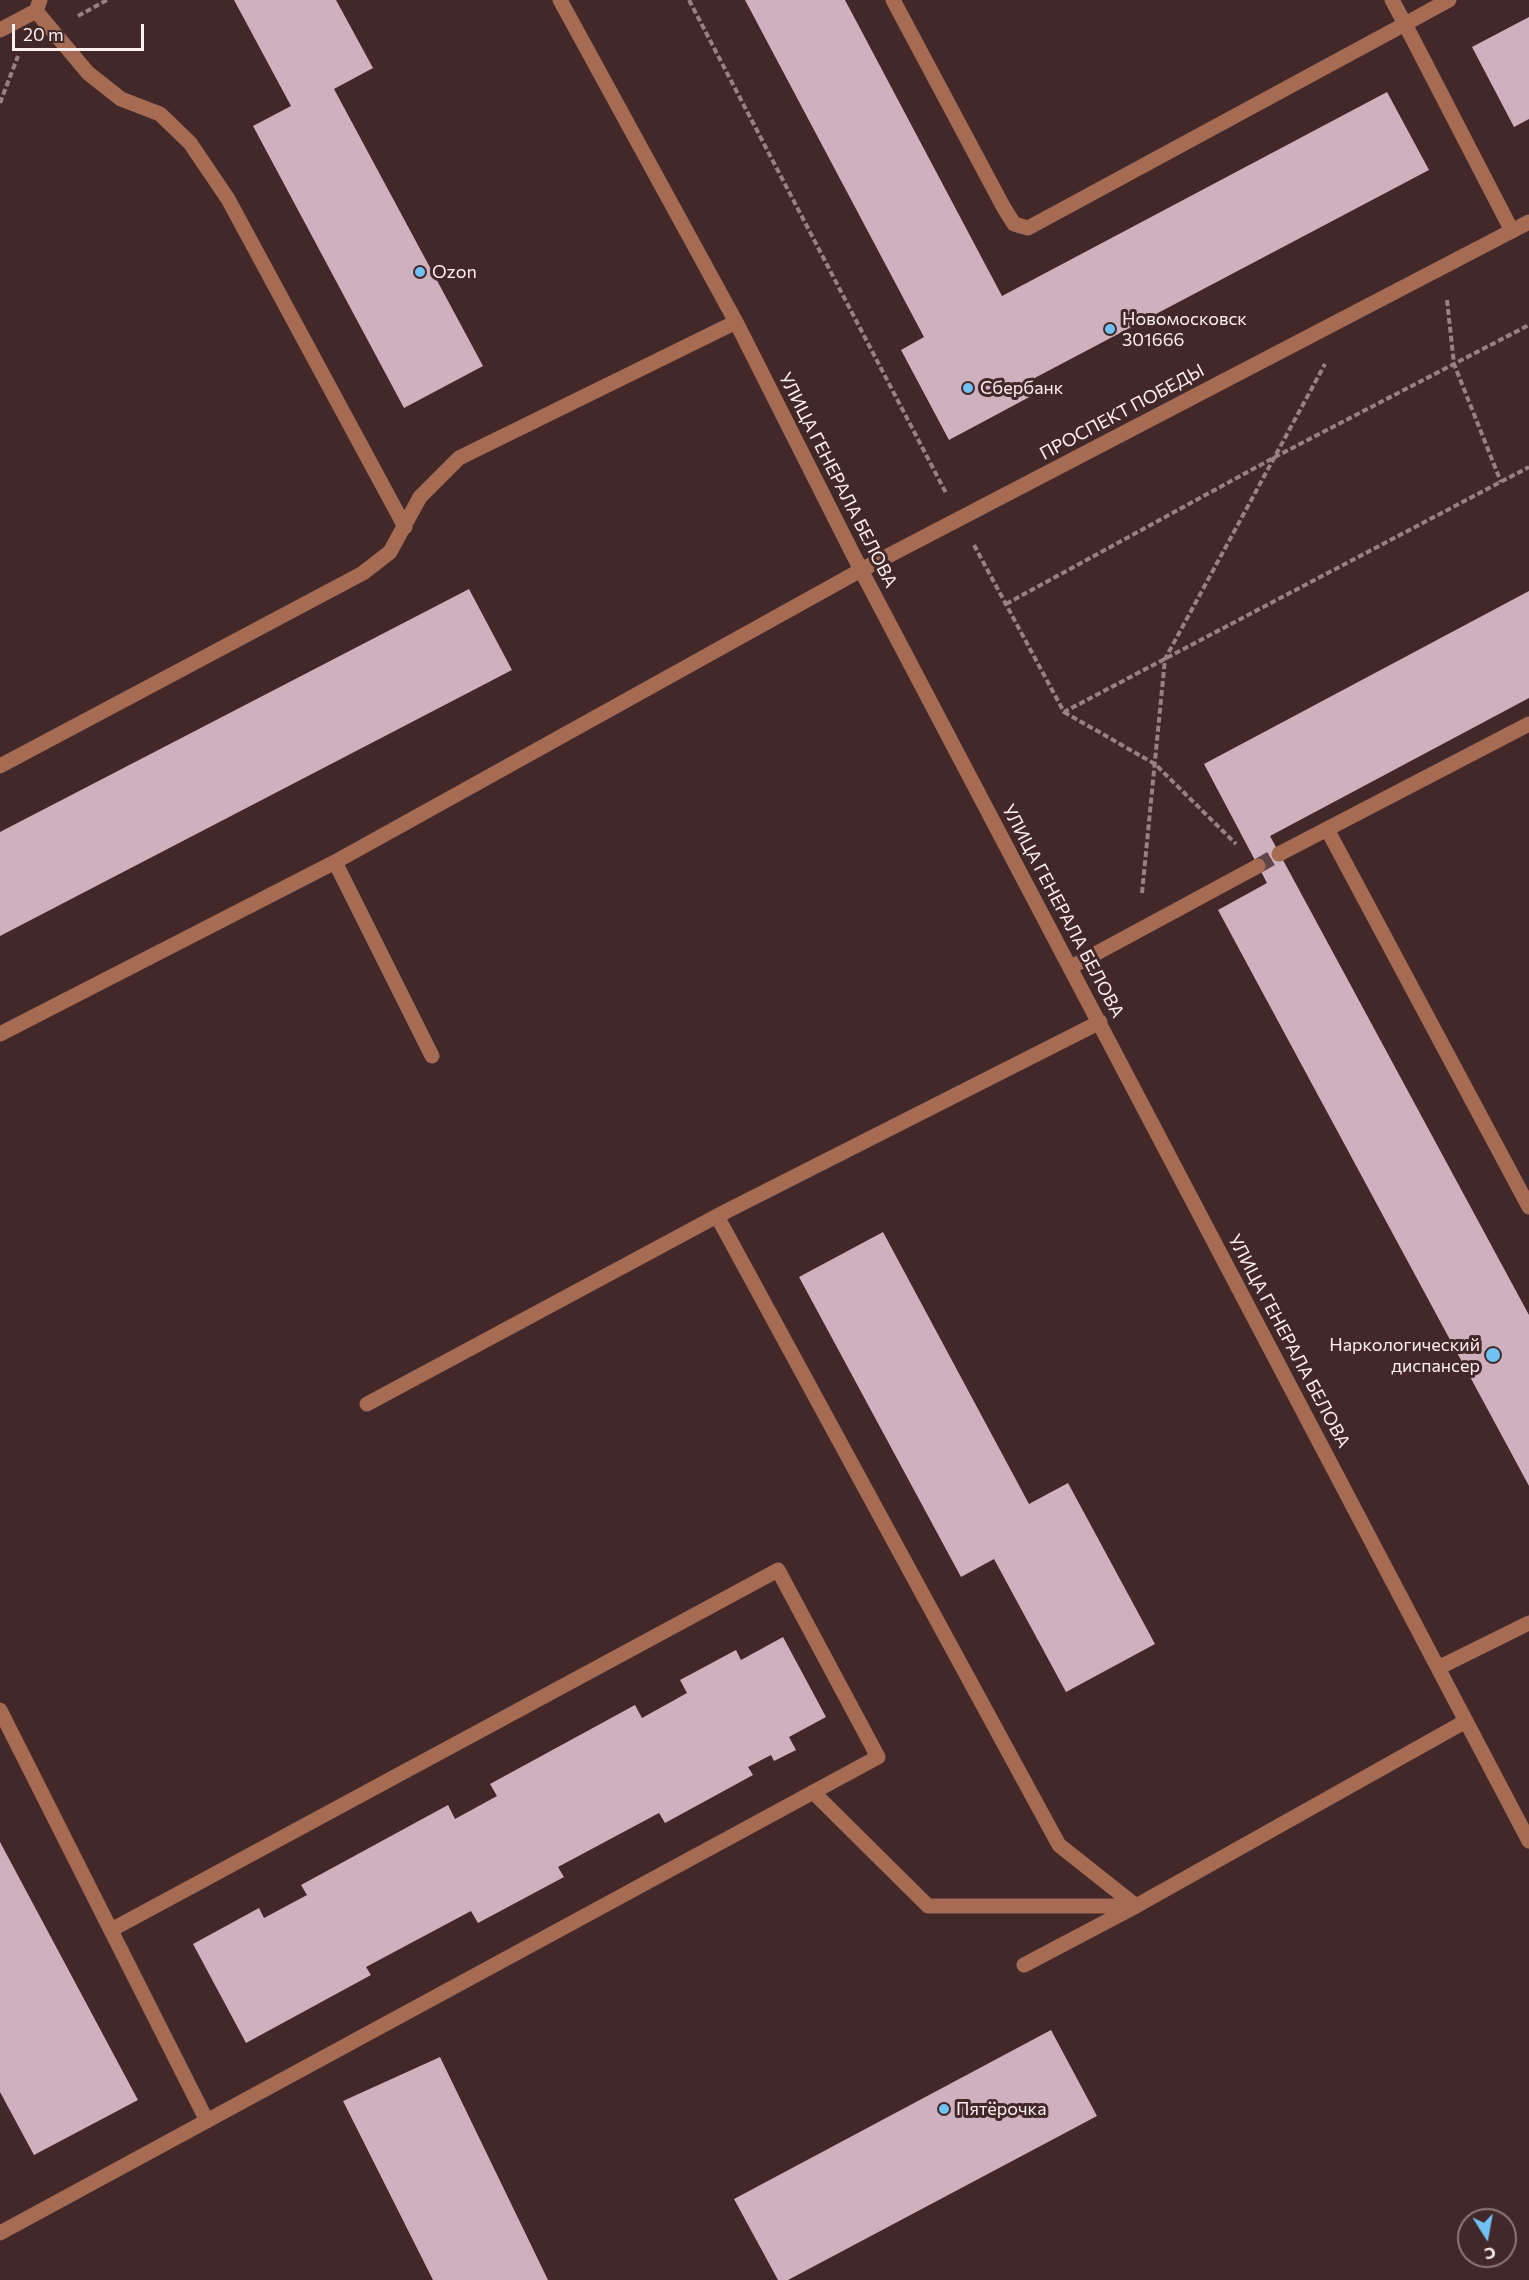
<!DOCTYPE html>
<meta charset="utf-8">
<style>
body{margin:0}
#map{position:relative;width:1529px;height:2280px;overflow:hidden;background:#422829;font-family:Commissioner,sans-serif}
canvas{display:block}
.north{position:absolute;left:1457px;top:2208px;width:60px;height:60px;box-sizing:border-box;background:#422829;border:2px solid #8d7879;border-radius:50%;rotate:169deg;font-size:16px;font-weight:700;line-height:24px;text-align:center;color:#feeff0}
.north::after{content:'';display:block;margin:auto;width:21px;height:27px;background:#70c2f4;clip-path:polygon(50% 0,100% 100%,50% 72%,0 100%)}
.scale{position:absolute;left:12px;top:24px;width:132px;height:27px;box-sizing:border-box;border:3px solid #feeff0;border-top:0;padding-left:8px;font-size:18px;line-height:21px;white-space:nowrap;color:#feeff0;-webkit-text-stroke:4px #422829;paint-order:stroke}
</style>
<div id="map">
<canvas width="1529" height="2280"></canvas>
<div class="north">С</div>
<div class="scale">20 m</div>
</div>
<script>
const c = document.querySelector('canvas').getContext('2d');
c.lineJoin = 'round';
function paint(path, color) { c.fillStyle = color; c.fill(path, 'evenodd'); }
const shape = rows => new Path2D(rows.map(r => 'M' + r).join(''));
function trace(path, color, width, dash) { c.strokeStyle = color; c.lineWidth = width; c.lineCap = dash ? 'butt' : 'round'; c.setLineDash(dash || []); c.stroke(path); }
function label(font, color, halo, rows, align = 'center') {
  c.font = font + ' Commissioner,sans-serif'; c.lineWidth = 6; c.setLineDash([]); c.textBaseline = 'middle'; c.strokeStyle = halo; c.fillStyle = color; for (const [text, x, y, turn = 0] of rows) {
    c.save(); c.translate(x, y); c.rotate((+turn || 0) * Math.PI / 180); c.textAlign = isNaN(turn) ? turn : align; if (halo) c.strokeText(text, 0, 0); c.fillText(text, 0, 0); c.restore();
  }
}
paint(shape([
 [234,0,336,0,373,68,334,89,483,366,404,408,253,126,291,106],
 [745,0,845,0,1002,296,1387,92,1429,170,1029,381,1035,394,949,440,901,350,924,337],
 [1529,17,1529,119,1514,127,1472,47],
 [469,589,512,670,0,936,0,832],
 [1529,591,1529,698,1270,836,1529,1315,1529,1486,1218,910,1267,883,1204,764],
 [883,1232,1029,1504,1068,1483,1155,1644,1066,1692,994,1559,961,1577,799,1277],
 [783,1637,826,1717,789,1737,796,1750,774,1761,771,1755,748,1767,753,1775,665,1823,659,1813,558,1867,564,1877,478,1923,471,1911,366,1967,371,1975,246,2043,193,1944,259,1908,264,1918,307,1895,301,1885,448,1805,455,1819,497,1796,490,1784,635,1705,642,1718,687,1693,680,1680,736,1650,741,1660],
 [0,1842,138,2100,34,2155,0,2092],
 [1051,2030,1097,2116,788,2280,778,2280,734,2199],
 [440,2057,548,2280,433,2280,343,2101]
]), '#cfb0bf');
trace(shape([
 [1258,866,1279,854]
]), '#5e4647', 15, [15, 8]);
trace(shape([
 [689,0,946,493],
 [78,16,107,0],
 [0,103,18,56],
 [1447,300,1454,364,1501,482],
 [974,545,1064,712,1529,467],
 [1006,604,1275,457,1529,325],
 [1064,712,1155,764,1236,844],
 [1142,893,1165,659,1325,364]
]), '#978283', 4, [6, 3]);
trace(shape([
 [40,0,36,11,88,73,121,99,160,114,190,143,228,199,405,527],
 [560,0,736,322,861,570,1529,1841],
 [893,0,1004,208,1014,224,1028,228,1405,24,1392,0],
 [1449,0,1405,24,1512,231],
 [0,30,36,11],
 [0,766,363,573,390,552,420,497,459,458,736,322],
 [1327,829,1529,1207],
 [1279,854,1529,724],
 [335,862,432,1056],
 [1071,967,1258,866],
 [1100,1022,717,1216,1059,1845,1136,1906],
 [0,1034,335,862,861,570,1529,222],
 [367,1404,717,1216],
 [1438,1668,1529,1623],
 [0,1710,207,2121],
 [813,1792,928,1906,1133,1906],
 [1024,1965,1136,1906,1466,1721],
 [0,2233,878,1757,778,1570,111,1930]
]), '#a56b53', 15);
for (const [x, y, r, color] of [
 [420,272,6,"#70c2f4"],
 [1110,329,6,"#70c2f4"],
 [968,388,6,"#70c2f4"],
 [1493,1355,8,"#70c2f4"],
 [944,2109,6,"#70c2f4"]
]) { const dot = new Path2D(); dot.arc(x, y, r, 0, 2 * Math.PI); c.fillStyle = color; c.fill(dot); trace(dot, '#422829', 2); }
label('18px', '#feeff0', '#422829', [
 ["Ozon",432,272],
 ["Новомосковск",1122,319],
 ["301666",1122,340],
 ["Сбербанк",980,388],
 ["Наркологический",1480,1345,"right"],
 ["диспансер",1480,1366,"right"],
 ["Пятёрочка",956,2109]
], 'left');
label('18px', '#feeff0', '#422829', [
 ["ПРОСПЕКТ ПОБЕДЫ",1122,412,-28],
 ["УЛИЦА ГЕНЕРАЛА БЕЛОВА",838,480,63],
 ["УЛИЦА ГЕНЕРАЛА БЕЛОВА",1063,911,62],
 ["УЛИЦА ГЕНЕРАЛА БЕЛОВА",1289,1341,62]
]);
</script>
